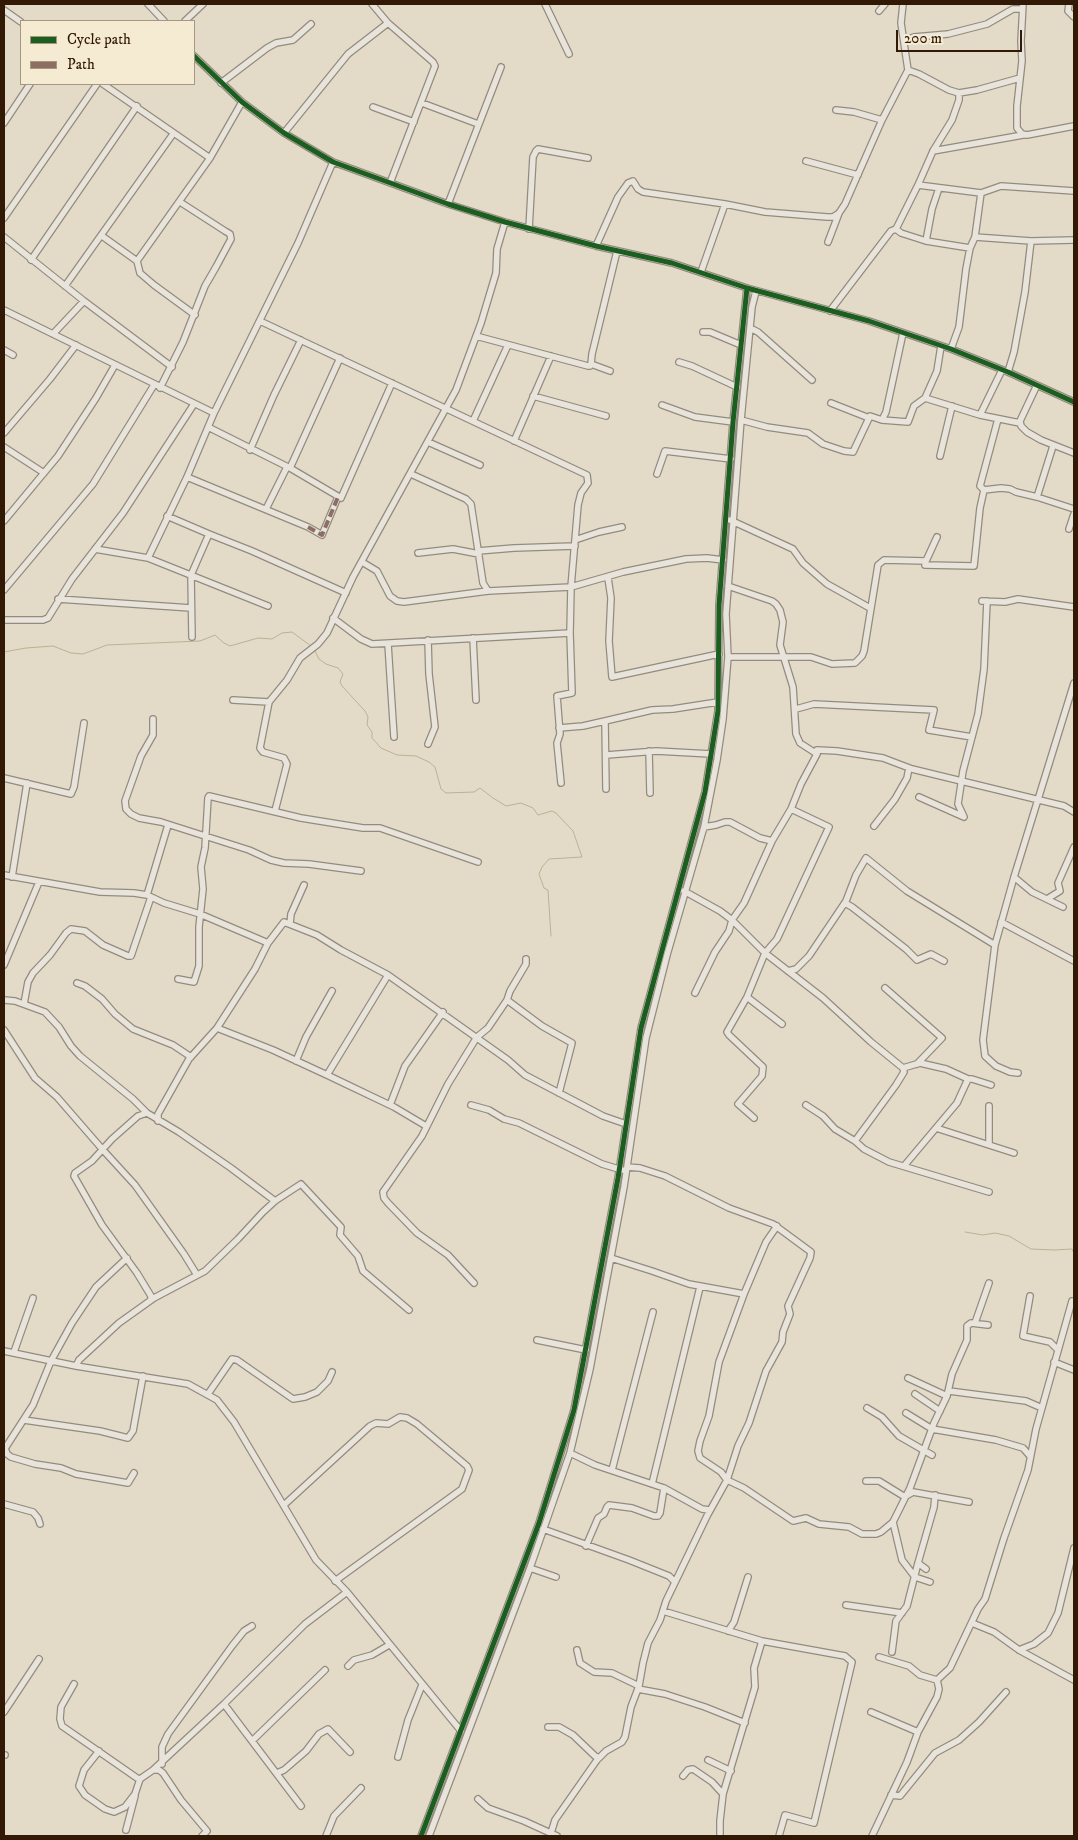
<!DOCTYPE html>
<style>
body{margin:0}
#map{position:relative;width:1078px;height:1840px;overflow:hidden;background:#e3dbc7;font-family:"IM FELL DW Pica",serif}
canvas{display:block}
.frame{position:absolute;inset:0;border:5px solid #321906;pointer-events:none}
.legend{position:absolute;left:20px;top:20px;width:175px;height:65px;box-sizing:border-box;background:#f5ebd3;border:1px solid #a79781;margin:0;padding:6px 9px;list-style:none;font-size:15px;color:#321906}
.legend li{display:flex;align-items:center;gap:10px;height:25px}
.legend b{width:25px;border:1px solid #a79781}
.scale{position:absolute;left:896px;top:30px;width:126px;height:22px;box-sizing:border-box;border:2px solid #321906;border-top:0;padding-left:6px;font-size:15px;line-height:18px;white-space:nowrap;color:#321906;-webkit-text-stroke:4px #f5ebd3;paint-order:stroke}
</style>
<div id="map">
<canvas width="1078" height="1840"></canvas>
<div class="frame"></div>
<ul class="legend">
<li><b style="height:6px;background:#1b5e20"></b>Cycle path</li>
<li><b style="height:6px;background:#8d6e63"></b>Path</li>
</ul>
<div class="scale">200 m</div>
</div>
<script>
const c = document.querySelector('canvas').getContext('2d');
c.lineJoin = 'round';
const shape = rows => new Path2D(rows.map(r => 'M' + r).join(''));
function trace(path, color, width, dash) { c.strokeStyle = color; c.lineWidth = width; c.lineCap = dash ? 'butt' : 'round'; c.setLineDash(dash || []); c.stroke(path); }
trace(shape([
 [314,649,319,659,326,664,338,668,343,674,340,682,342,686,365,711,368,717,367,725,372,732,372,738,381,748,397,755,416,756,429,762,435,767,441,789,446,793,474,792,480,788,493,798,506,806,521,803,533,808,538,815,552,811,556,813,573,831,582,857,549,859,542,867,539,874,544,888,548,890,551,936],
 [4,652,26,648,53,646,71,653,83,654,107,645,200,641,215,635,224,643,230,646,258,638,272,639,282,633,292,632,311,646],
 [965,1232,983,1235,995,1233,1009,1236,1031,1249,1055,1250,1072,1249,1074,1253]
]), '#bfaf93', 1);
const minor = shape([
 [148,4,164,21],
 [372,4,388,23,433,62,435,66,390,183],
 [545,4,569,54],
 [1023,4,1021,41,1022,61,1017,106,1017,128,1022,134,1027,135,1074,126],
 [1069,4,1068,11,1074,17],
 [4,10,21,22],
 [879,11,885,4],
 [185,21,203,4],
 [904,41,914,37,948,34,987,24,1013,9,1022,9],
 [194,56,242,102,284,133,333,162,448,204,505,222,596,246,672,263,747,288,869,321,951,349,1008,372,1074,402],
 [908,70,919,74,949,90,959,93,977,90,1020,78],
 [221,83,267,48,276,43,293,40,311,24],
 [103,84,210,158],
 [959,93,959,100,952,120,933,151,918,185,981,193,1001,186,1074,191],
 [422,103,478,124],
 [373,107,414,122],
 [836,110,854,112,882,120],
 [4,123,30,84],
 [284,133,348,54,388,23],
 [933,151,1023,135],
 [806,161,858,175],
 [448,204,501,67],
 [4,218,97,84],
 [529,229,533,157,536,151,538,149,588,158],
 [896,229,918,185],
 [102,236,137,261,140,273,154,285,195,315],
 [4,237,84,301,172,367],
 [975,237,1031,241,1074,240],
 [926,241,932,209,939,188],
 [828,242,839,213],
 [596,246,618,197,628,183,633,181,638,189,643,192,725,204,765,212,827,217,833,217,839,213,845,204,882,120,908,70,901,23,903,4],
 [31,260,137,106],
 [137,261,210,158,242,102],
 [701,272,725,204],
 [65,286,173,134],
 [4,310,214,413],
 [830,311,891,231,896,229,901,233,926,241,970,248],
 [260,321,587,475,588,483,581,493,578,505,571,587,570,633,572,693,557,696,560,734,557,743,561,783],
 [750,328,758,332,812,380],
 [703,332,710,332,741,345],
 [53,334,84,301],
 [476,336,588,366,590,366,591,364,610,371],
 [951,349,959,327,966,269,970,248,975,237,981,193],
 [4,350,13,355],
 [679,362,692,366,737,387],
 [591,364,592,354,617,251],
 [1008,372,1014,352,1025,292,1031,241],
 [1037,385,1020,421,1021,426,1027,432,1041,440,1074,453],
 [160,388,183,342,205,286,216,267,231,239,230,234,225,231,180,202],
 [533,396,606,416],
 [925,398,980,415,1002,370],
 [831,403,869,418],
 [662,405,695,417,733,422],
 [980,415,1020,423],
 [998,419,980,486,984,490,1001,488,1010,489,1016,492,1037,497,1074,509],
 [741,420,767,427,808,433,823,444,844,451,853,452,870,416,882,420,886,412,903,333],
 [882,420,908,422,914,406,925,398,937,371,941,346],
 [473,421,508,345],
 [208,427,290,468,341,498,392,383],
 [4,433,50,379,76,345],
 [514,441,551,356],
 [428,442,480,465],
 [4,447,44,473],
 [250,450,274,395,301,340],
 [940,456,952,406],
 [290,468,340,358],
 [411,474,466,499,471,504,483,583,488,591],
 [657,474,665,451,731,459],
 [187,477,308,527,322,535,338,497],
 [1037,497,1053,446],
 [266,509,287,467],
 [167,516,209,534,252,551,346,593],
 [730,520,793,549,803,563,827,584,870,608],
 [4,521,58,456,96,398,115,365],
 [1069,529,1074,514],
 [575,540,599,532,622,527],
 [95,549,148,558,268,606],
 [478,551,514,548,575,546],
 [418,553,453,549,479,554],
 [148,558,187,477,214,413,298,243,333,162],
 [362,562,377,571,390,596,397,601,404,602,488,591,571,587,623,572,686,559,707,558,723,560],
 [925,565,974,566,980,508,984,490],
 [608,578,611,598,609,641,612,677,719,654],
 [728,586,772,601,776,604,780,610,783,622,780,645,793,687,796,734,800,743,817,754],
 [4,590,93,484,154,385],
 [58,599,191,608],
 [982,601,1005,602,1018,599,1074,607],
 [333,618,361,639,372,644,570,633],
 [4,620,43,620,48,618,72,579,123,513,194,404],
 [192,637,191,575,209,534],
 [473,638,476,700],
 [388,644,394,737],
 [728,657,811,657,832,664,855,663,862,656,864,651,878,565,884,560,926,561,937,537],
 [233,700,269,702],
 [796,709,814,704,934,710,929,730,972,737],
 [153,719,153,735,141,756,125,801,126,809,131,814,139,818,161,822,249,850,271,860,284,863,309,864,361,871],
 [605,721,652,710,673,709,718,702],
 [559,728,583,726,605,721,606,789],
 [428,744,435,727,429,674,428,640],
 [649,751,650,793],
 [607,755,656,751,711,754],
 [4,778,71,794,74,787,84,723],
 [919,797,964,817,958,804,963,771,978,714,984,669,987,601],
 [275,811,287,764,284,758,263,752,260,748,269,702,287,680,300,658,318,644,327,633,353,577,456,390,481,323,496,273,497,249,505,222],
 [874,826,895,799,907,778,909,768],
 [704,827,716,825,725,822,730,822,760,838,772,841],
 [4,875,100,892,134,893,147,895,164,903,200,914,268,943],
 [12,877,27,783],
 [1014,877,1032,892,1063,907],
 [684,891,720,911,732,920,765,953,823,998,871,1042,903,1068,904,1072,896,1085,855,1141],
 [147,895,168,825],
 [1047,899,1060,891,1058,883,1074,847],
 [845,903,852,907,906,949,917,960,931,954,944,961],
 [1001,922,1074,961],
 [290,924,291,914,304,885],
 [995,945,983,1040,985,1056,996,1066,1010,1072,1018,1073],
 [4,965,39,882],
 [788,971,796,969,809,956,846,901,856,875,866,858,907,891,995,945,1014,877,1074,683],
 [178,979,194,982,199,966,199,927,203,889,201,867,205,848,208,798,209,796,301,818,363,828,380,828,478,862],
 [77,983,85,986,102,999,115,1014,133,1029,173,1045,191,1057],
 [885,988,942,1038,917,1064],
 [695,993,715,952,729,931,732,920,744,903,772,841,791,809,801,784,817,754,817,750,837,751,883,758,912,769,1064,806,1074,812],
 [747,997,727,1032,729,1035,763,1067,762,1076,738,1104,754,1118],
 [4,1000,15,1001,45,1012,59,1027,71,1046,80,1056,133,1099,147,1113,179,1132,231,1168,275,1201],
 [507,1000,542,1026,572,1043,559,1093],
 [24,1004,28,982,33,973,50,955,66,933,71,929,85,931,103,945,128,956,131,956,151,897],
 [782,1024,747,997,765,953,777,939,829,827,791,809],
 [217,1028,273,1050,327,1075,394,1107,426,1126],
 [4,1030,35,1078,57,1097,103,1150,135,1185,184,1254,197,1275],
 [296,1061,306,1037,332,991],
 [903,1068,920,1063,946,1069,968,1079,957,1103,904,1166],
 [327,1075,388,975],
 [968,1079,972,1079,991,1085],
 [390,1105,405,1066,443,1012],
 [471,1105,489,1110,504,1119,519,1123,602,1164,622,1170],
 [806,1105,823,1116,835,1129,855,1141,864,1149,889,1162,989,1192],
 [147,1113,138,1116,112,1139,92,1161,75,1173,74,1176,102,1225,137,1273,151,1296,151,1300],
 [158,1121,158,1114,189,1059,217,1028,255,969,268,943,284,922,317,935,341,950,388,975,508,1060,525,1075,603,1116,626,1124],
 [936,1128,1014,1153],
 [989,1145,989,1106],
 [777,1226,766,1242,744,1294,719,1362,709,1416,700,1441,698,1451,700,1458,721,1472,727,1480,744,1488,793,1521,806,1518,819,1524,849,1527,862,1534,876,1534,881,1532,893,1522,910,1488,934,1423,947,1396,952,1374,967,1340,967,1326,971,1323,988,1325],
 [611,1258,652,1271,689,1284,744,1294],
 [474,1283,448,1255,417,1233,388,1203,384,1198,383,1192,422,1136,448,1084,477,1037,488,1028,507,1000,510,991,526,964,526,959],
 [1030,1296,1023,1336,1050,1342,1058,1350],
 [975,1323,989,1283],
 [537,1340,586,1350],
 [4,1351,76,1366,188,1384,217,1400,234,1422,316,1560,347,1592,461,1731],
 [14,1352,33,1298],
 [1054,1362,1074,1370],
 [76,1366,79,1360,119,1323,154,1298,205,1271,238,1239,263,1212,275,1201,301,1184,341,1227,340,1235,358,1256,363,1271,409,1310],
 [908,1378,947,1396],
 [949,1391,1026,1401,1042,1408],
 [208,1394,232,1359,237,1360,293,1399,305,1397,317,1392,328,1381,332,1372],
 [915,1394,940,1411],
 [867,1408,882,1417,899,1436,932,1455],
 [906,1413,932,1429,996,1440,1023,1448,1030,1456],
 [24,1420,100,1431,128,1438,133,1431,143,1376],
 [5,1448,7,1454,11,1457,35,1464,61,1468,76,1474,128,1483,134,1473],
 [4,1450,33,1405,51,1361,72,1323,96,1287,127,1258],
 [570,1453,595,1465,664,1488,702,1509,710,1510],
 [612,1470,653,1312],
 [866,1481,879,1481,905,1497],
 [652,1484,700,1287],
 [906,1496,913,1492,969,1502],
 [4,1504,33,1512,38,1518,40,1524],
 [284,1505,370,1426,376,1423,388,1424,400,1417,407,1418,417,1424,467,1466,469,1470,462,1489,335,1581],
 [893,1522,902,1560,915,1577,930,1582],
 [543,1529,629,1560,669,1576,675,1582],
 [586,1546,598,1518,604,1514,607,1507,609,1505,632,1508,654,1516,658,1516,660,1513,664,1488],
 [530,1568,556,1577],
 [926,1569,918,1563,934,1507,935,1495],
 [846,1605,902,1613],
 [663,1611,762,1641,845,1656,852,1662,814,1823,785,1815,779,1836],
 [972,1623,994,1632,1019,1650,1074,1680],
 [728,1631,734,1622,748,1577],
 [577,1650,580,1663,594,1672,612,1673,639,1686],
 [1019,1650,1034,1644,1048,1633,1058,1613,1074,1548],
 [892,1652,896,1621,907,1606,918,1563],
 [879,1657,909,1666,920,1675,937,1680],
 [348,1666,354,1660,372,1655,389,1645],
 [74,1684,61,1707,60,1719,62,1726,137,1778,140,1779,153,1770,159,1770,163,1773,181,1800,207,1831,202,1836],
 [638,1689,665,1694,705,1707,745,1723],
 [224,1704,301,1806],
 [4,1712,39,1659],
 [871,1712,918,1732],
 [548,1727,559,1727,573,1735,595,1756,599,1758],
 [252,1741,325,1670],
 [99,1751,84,1770,79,1786,85,1795,105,1809,114,1812,125,1807,135,1794,140,1779],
 [4,1755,5,1755],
 [398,1757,408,1720,422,1685],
 [708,1760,731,1771],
 [162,1764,162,1747,168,1734,232,1646,244,1631,252,1626],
 [153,1770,224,1704,305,1624,347,1592],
 [277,1773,284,1770,306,1751,319,1734,328,1729,350,1752],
 [683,1776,688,1770,693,1769,712,1782,723,1794],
 [891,1795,900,1796,935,1753,959,1740,979,1722,1006,1692],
 [478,1799,488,1808,524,1821,557,1836],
 [126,1830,135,1796],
 [551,1833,555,1820,597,1760,606,1751,622,1742,625,1737,631,1707,639,1686,643,1663,648,1643,660,1620,666,1601,707,1516,727,1480,738,1446,749,1423,766,1371,782,1342,783,1332,790,1314,788,1306,810,1258,811,1252,773,1224,729,1208,665,1176,640,1168,627,1167],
 [326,1836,334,1816,361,1788],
 [421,1836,539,1523,574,1410,618,1178,641,1028,705,792,718,711,719,605,733,422,747,288],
 [429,1836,530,1568,570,1453,590,1369,624,1187,646,1038,667,955,704,827,717,760,723,719,728,657,726,614,741,420,752,307,756,291],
 [720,1836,720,1821,723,1794,755,1687,754,1668,762,1641],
 [872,1836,907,1762,918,1732,937,1697,939,1689,937,1680,950,1668,978,1609,985,1599,1004,1538,1028,1470,1036,1429,1072,1301]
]);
trace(minor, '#938b7e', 8);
trace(minor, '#e9e4db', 5.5);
trace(shape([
 [308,527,322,535,338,497]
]), '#8d6e63', 4, [8, 4]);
trace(shape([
 [194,56,242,102,284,133,333,162,448,204,505,222,596,246,672,263,747,288,869,321,951,349,1008,372,1074,402],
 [421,1836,539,1523,574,1410,618,1178,641,1028,705,792,718,711,719,605,733,422,747,288]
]), '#1b5e20', 5);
</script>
